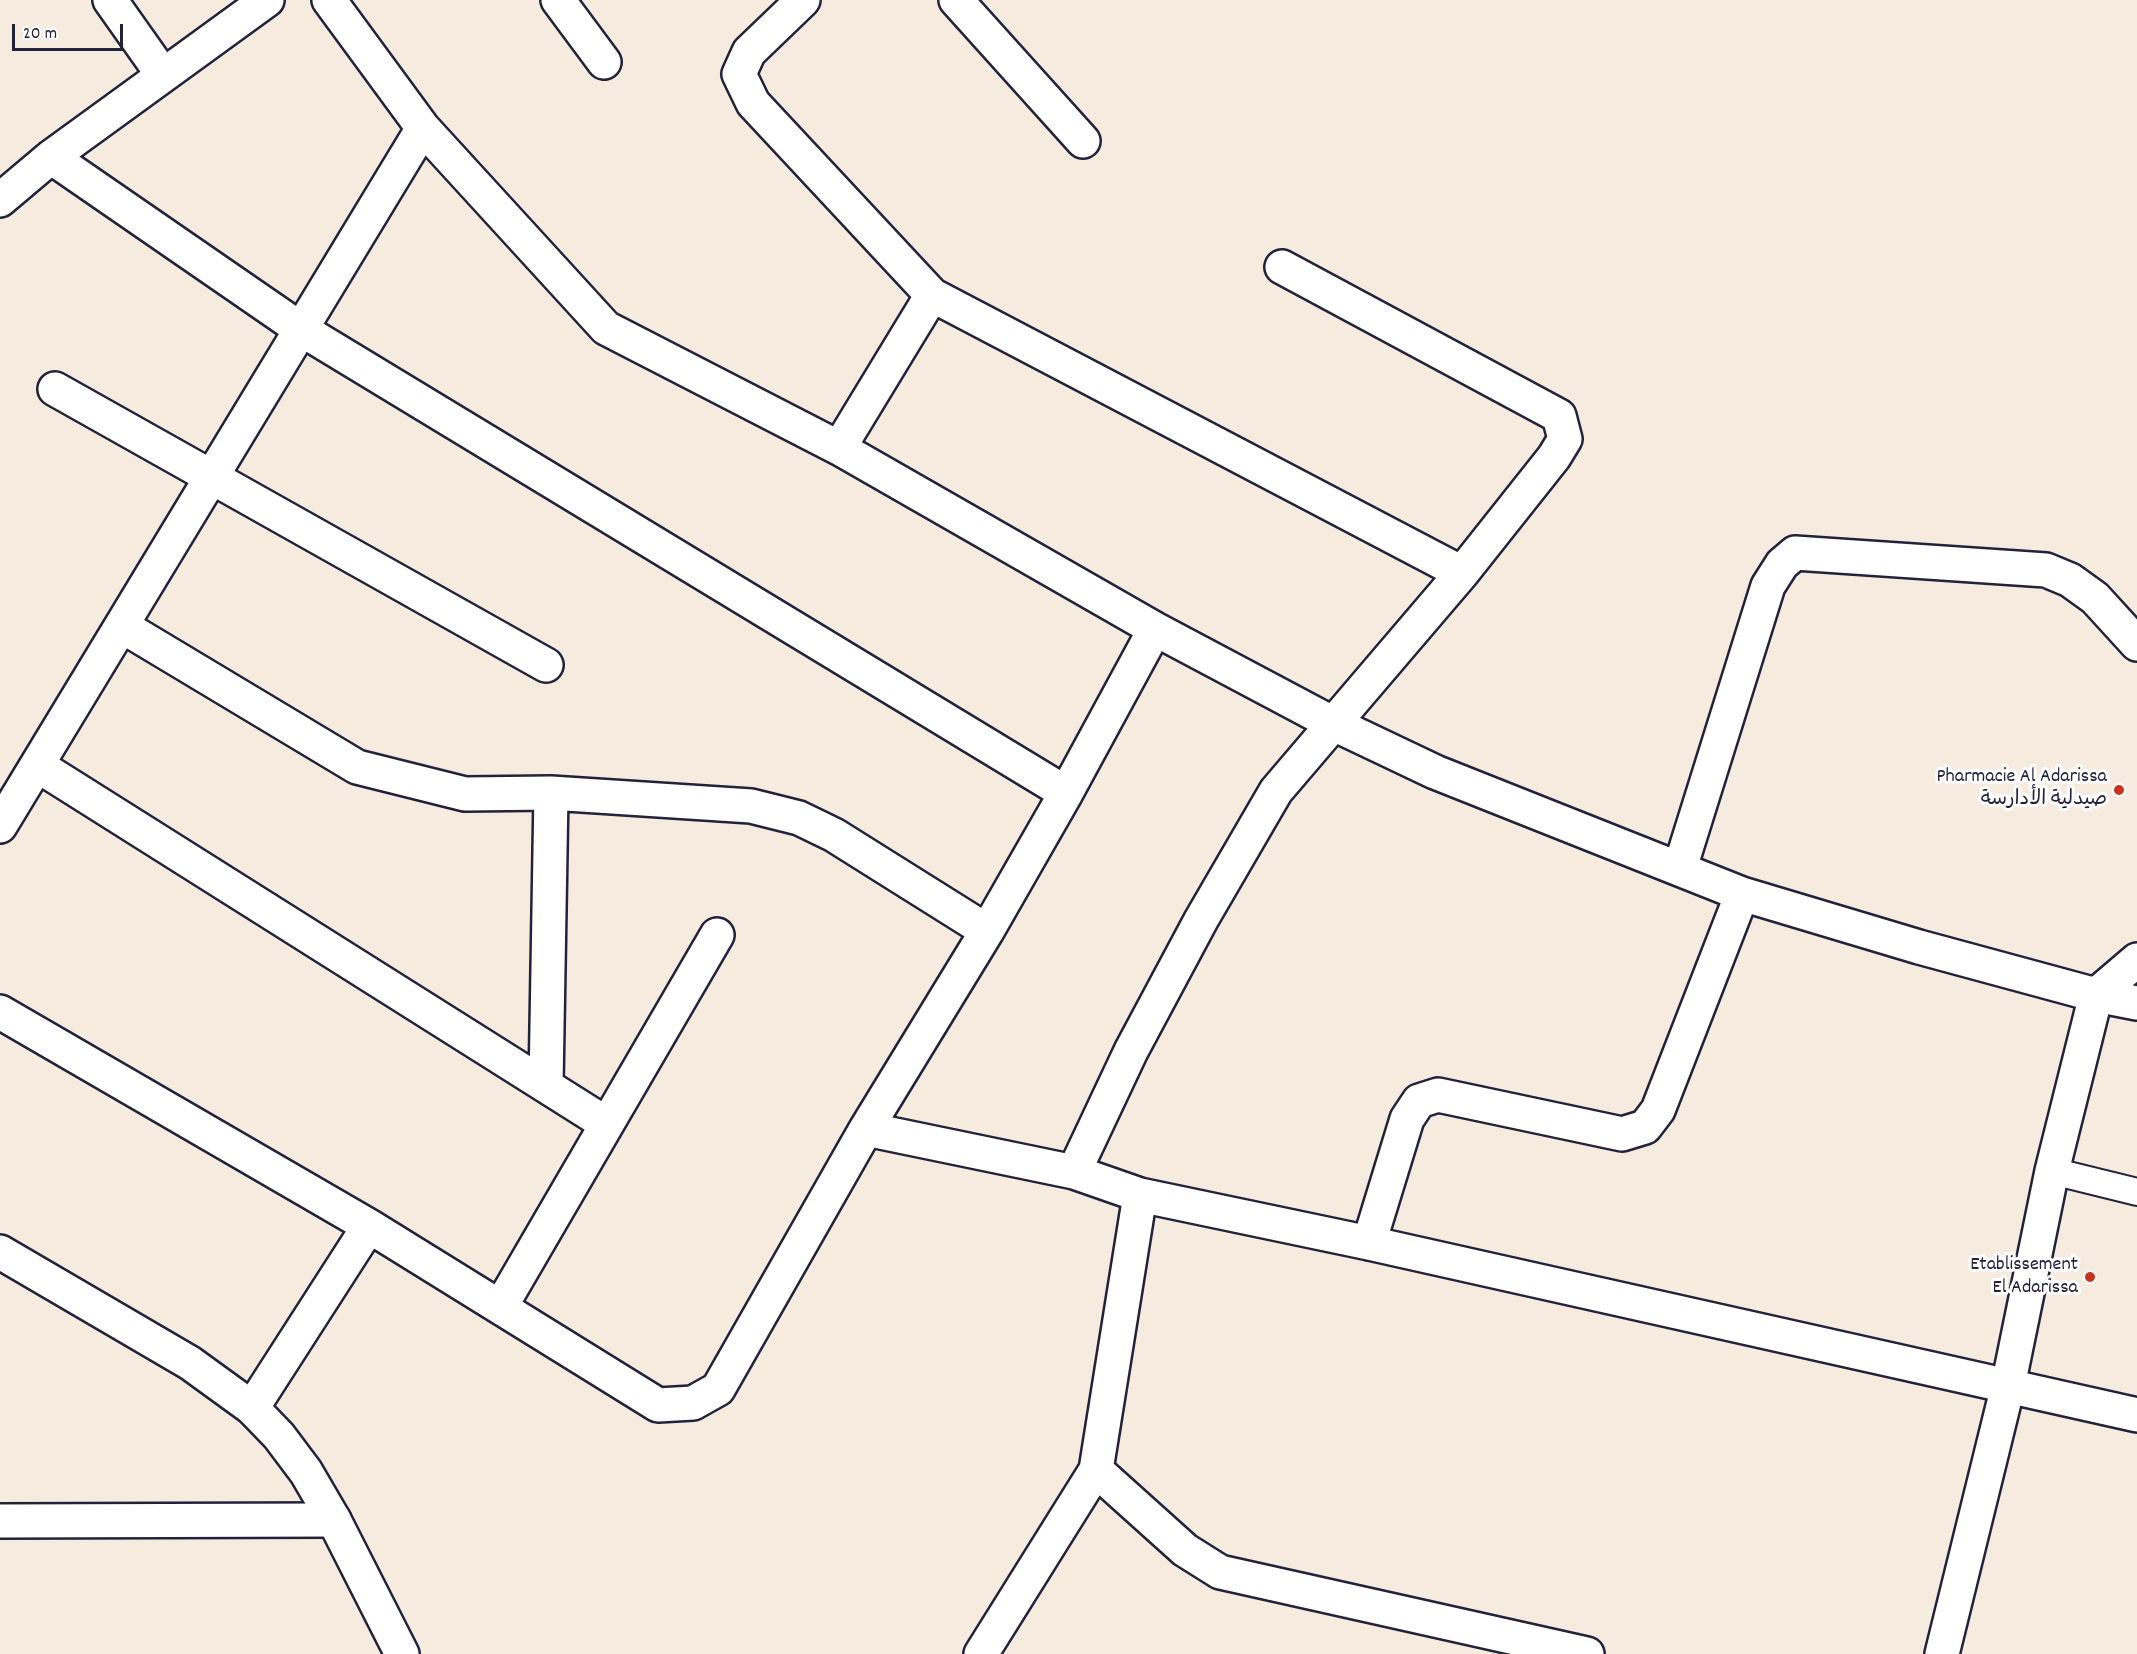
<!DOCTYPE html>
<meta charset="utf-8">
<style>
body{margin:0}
#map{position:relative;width:2137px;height:1654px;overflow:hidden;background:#f5ebde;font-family:Dekko,sans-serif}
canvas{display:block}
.scale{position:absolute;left:12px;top:24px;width:111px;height:27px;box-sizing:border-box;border:3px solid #22223b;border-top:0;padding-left:8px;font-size:18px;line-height:21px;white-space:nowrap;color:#22223b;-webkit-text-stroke:4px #fff;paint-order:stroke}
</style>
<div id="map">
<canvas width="2137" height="1654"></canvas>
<div class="scale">20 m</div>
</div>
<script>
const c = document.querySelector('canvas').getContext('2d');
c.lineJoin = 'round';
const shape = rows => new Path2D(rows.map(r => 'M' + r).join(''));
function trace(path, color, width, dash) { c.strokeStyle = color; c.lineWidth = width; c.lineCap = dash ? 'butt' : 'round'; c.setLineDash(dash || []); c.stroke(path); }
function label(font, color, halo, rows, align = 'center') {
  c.font = font + ' Dekko,"Playpen Sans Arabic",sans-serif'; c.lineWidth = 6; c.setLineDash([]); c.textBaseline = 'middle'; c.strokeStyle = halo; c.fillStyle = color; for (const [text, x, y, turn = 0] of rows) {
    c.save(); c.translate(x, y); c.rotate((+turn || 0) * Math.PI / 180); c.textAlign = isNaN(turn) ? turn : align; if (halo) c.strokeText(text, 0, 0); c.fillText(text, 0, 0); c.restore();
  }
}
const pedestrian = shape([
 [2052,1171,2137,1192]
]);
const minor = shape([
 [110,0,163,75],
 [329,0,423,128,606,328,839,448,1155,629,1332,723,1435,772,1742,894,1919,947,2096,995,2137,1003],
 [558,0,604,62],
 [803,0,749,52,739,74,753,103,932,295,1462,573],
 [956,0,1083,141],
 [51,157,299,328,1066,793],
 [0,200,51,157,267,0],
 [55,389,546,665],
 [839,448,932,295],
 [122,626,357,767,465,794,551,793,751,806,799,818,834,835,987,931],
 [37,765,605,1123],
 [0,826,423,128],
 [1680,868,1768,586,1782,564,1795,553,2046,570,2070,580,2095,598,2137,644],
 [0,1012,369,1226],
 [546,1085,551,793],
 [866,1129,1074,1172,1140,1195,1369,1243,2137,1415],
 [1074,1172,1131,1051,1201,920,1276,791,1462,573,1554,457,1565,439,1559,416,1282,267],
 [1140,1195,1096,1470,1185,1550,1220,1572,1587,1654],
 [1369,1243,1407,1119,1419,1101,1438,1095,1622,1134,1645,1127,1658,1110,1742,894],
 [501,1306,717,935],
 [252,1408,369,1226,658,1405,693,1403,718,1389,866,1129,987,931,1066,793,1155,629],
 [0,1521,334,1520],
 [981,1654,1096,1470],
 [1942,1654,2008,1386,2052,1171,2096,995,2137,960]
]);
const tertiary = shape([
 [0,1252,190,1363,252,1408,279,1436,306,1472,334,1520,402,1654]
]);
trace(pedestrian, '#22223b', 30);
trace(minor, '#22223b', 38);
trace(tertiary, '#22223b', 38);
trace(pedestrian, '#fff', 26);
trace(minor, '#fff', 33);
trace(tertiary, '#fff', 33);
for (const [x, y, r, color] of [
 [2119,790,6,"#c8321e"],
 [2090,1277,6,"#c8321e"]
]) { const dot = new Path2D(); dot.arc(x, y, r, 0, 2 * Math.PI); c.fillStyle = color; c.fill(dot); trace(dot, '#fff', 2); }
label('20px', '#22223b', '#fff', [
 ["Pharmacie Al Adarissa",2107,778],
 ["صيدلية الأدارسة",2107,801],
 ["Etablissement",2078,1266],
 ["El Adarissa",2078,1289]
], 'right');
</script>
